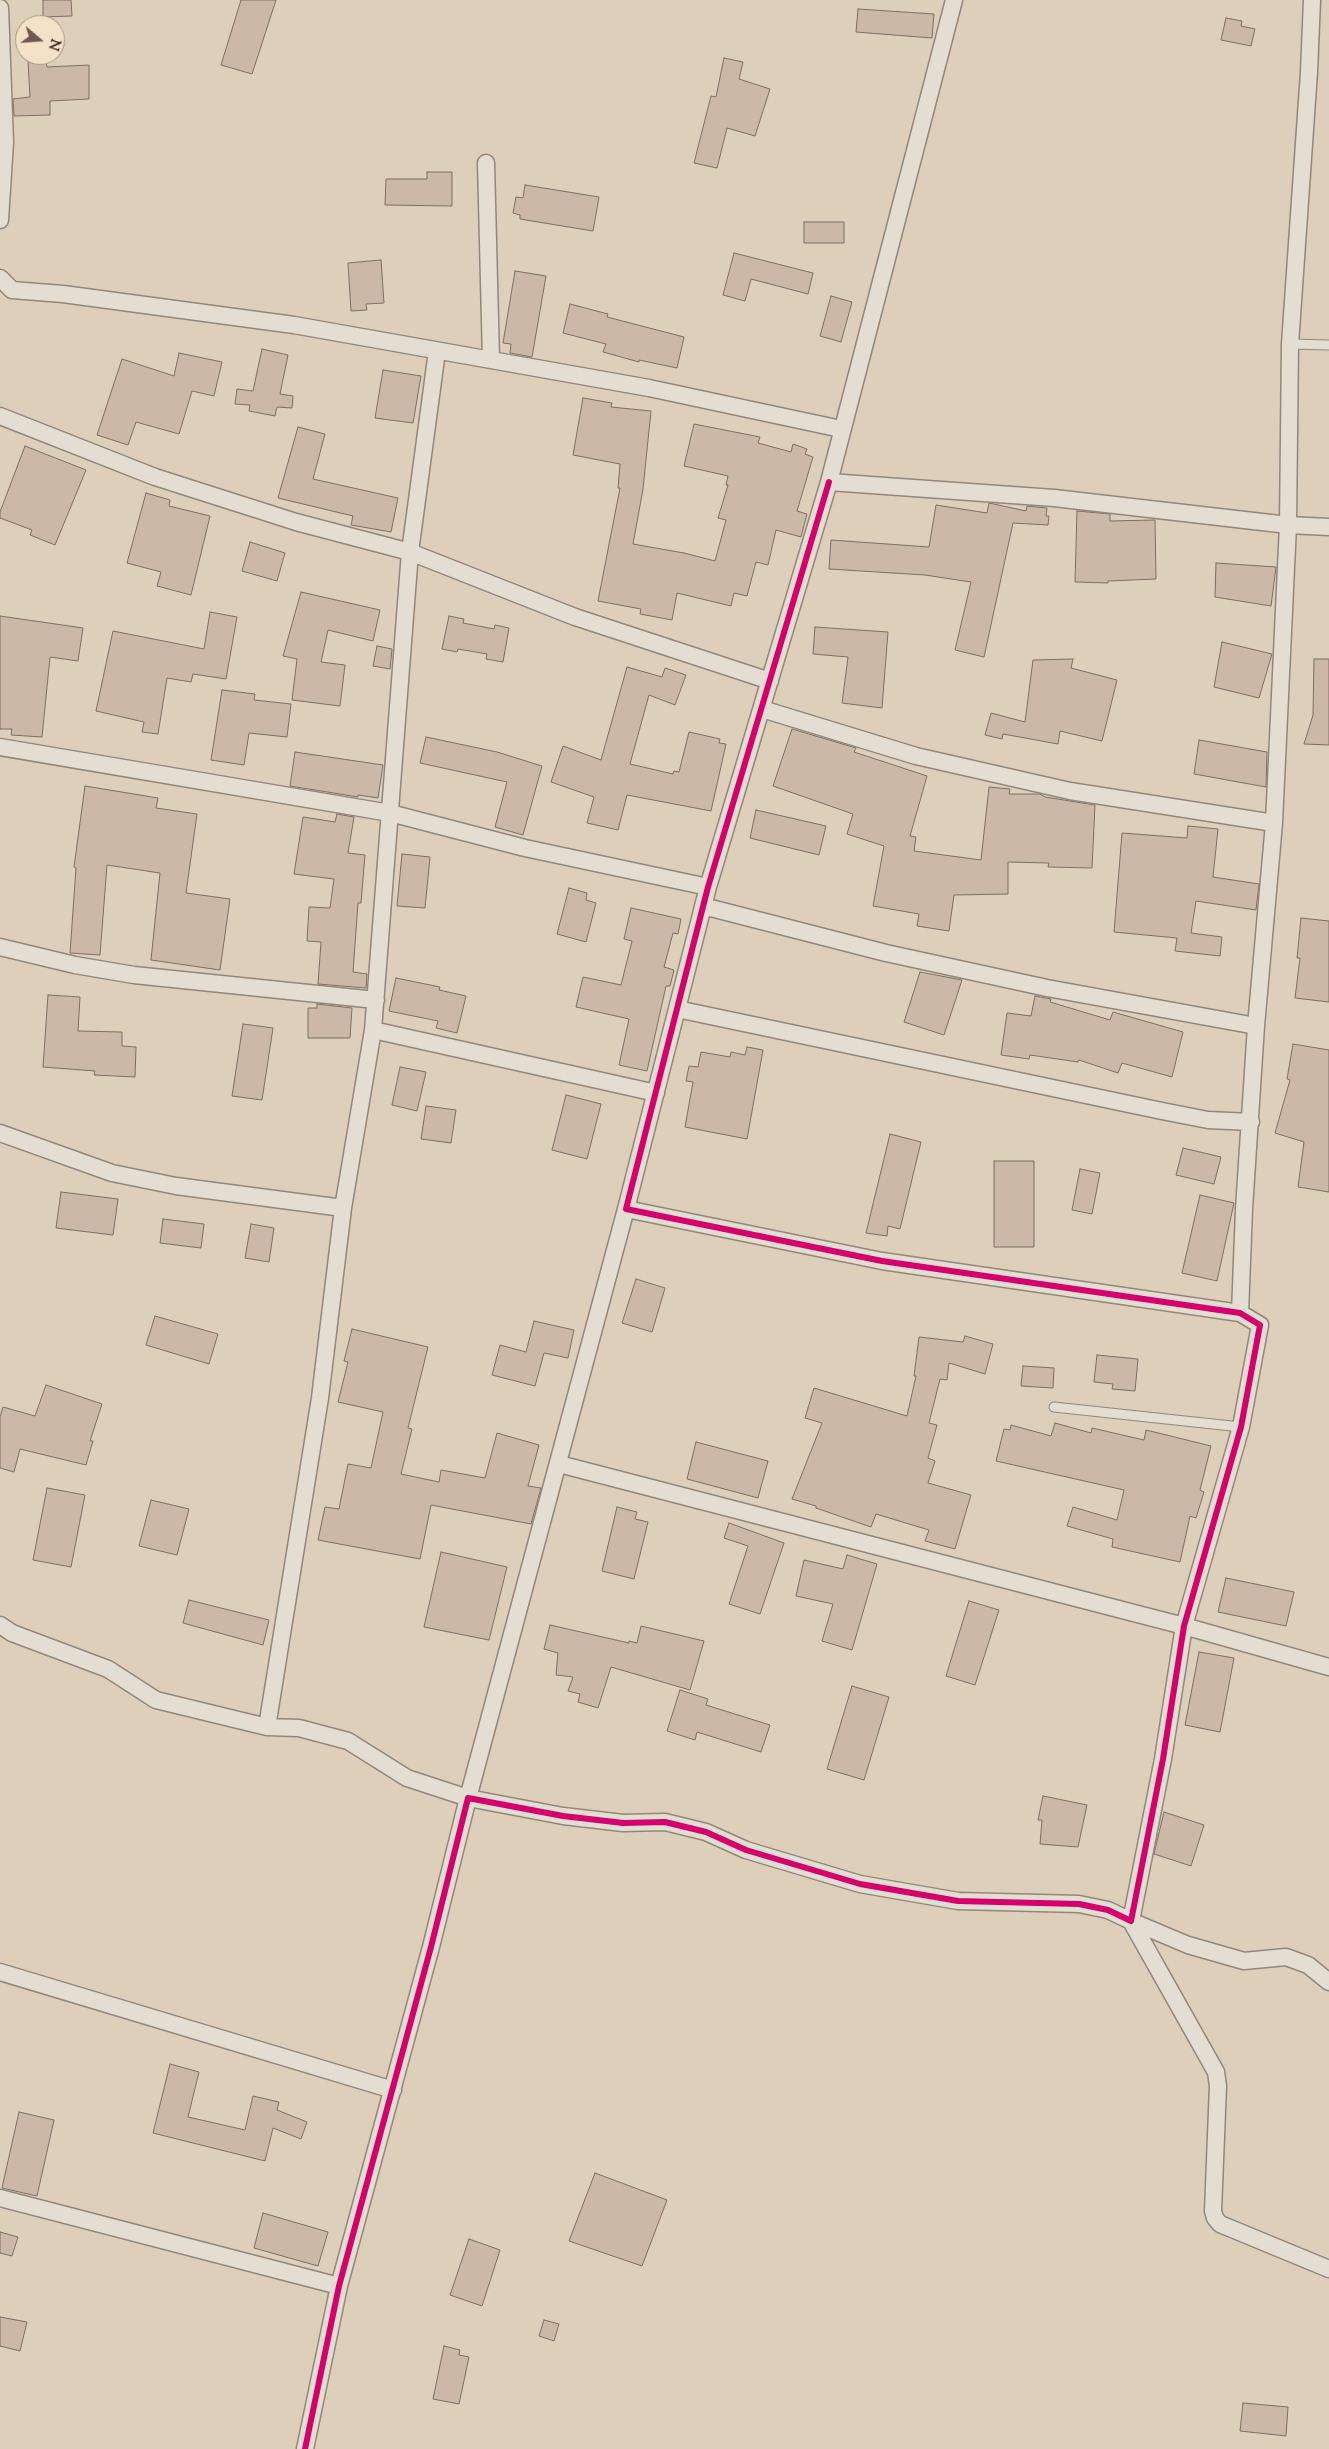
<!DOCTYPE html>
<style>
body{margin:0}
#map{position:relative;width:1329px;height:2449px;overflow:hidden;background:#ddcfba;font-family:"Sorts Mill Goudy",serif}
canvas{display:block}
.north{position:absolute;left:15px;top:15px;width:50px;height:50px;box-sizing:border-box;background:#f3e2c8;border:1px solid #a7927e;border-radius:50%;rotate:108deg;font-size:14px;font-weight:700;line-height:20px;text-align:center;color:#361a10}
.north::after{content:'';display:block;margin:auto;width:18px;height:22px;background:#70594c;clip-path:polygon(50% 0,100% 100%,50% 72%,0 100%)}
</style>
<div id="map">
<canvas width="1329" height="2449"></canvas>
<div class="north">N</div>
</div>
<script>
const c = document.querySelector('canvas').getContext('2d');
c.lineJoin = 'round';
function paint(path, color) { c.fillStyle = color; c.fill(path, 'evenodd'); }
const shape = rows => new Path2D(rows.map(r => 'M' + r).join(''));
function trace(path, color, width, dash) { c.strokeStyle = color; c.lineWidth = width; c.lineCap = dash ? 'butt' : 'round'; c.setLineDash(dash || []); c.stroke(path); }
const building = shape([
 [43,0,71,0,72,16,43,17,43,0],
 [241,0,276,0,252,74,221,65,241,0],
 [858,9,934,14,932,38,856,32,858,9],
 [1226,18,1242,21,1241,26,1255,29,1251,46,1221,40,1226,18],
 [724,58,743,62,739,79,770,89,755,136,727,128,717,168,694,163,711,96,716,97,724,58],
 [46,60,47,67,89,65,89,99,50,101,50,115,14,116,13,99,30,97,28,61,46,60],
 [427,172,452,172,452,206,385,205,386,179,427,179,427,172],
 [525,185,599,197,593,231,520,219,520,215,513,213,516,197,523,198,525,185],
 [804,222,844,222,844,243,804,243,804,222],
 [734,253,813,273,808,294,751,279,745,301,723,295,734,253],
 [381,260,384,303,366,304,367,310,351,311,348,263,381,260],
 [515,271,546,276,532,357,510,353,511,344,503,343,515,271],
 [831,296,852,302,841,342,820,336,831,296],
 [570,304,608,314,607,317,684,337,677,368,639,360,639,362,603,352,606,344,563,333,570,304],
 [262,349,288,355,280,394,293,396,292,408,277,407,275,416,249,411,250,405,235,404,237,389,253,391,262,349],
 [179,353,222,362,214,396,192,391,179,434,136,422,128,445,97,435,122,359,174,376,179,353],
 [383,370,421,376,413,423,375,418,383,370],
 [583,398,612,403,611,407,651,411,643,489,633,544,684,553,715,561,726,520,718,518,728,485,726,485,728,476,684,466,694,424,760,437,758,443,791,452,793,444,807,449,805,454,813,457,797,511,807,514,801,537,776,530,768,565,756,562,747,596,734,593,731,606,677,593,672,620,640,614,641,609,598,601,620,488,618,488,620,464,573,455,583,398],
 [298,427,325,434,313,479,398,498,391,532,351,525,353,516,278,498,298,427],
 [25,446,86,470,55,545,30,535,32,530,0,518,0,512,25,446],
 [146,493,170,500,169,506,210,516,191,595,157,586,161,572,127,563,146,493],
 [989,503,1026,511,1027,506,1047,508,1046,516,1049,516,1048,525,1013,523,984,657,955,650,971,582,925,575,829,569,831,540,929,547,936,505,987,513,989,503],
 [1077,511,1110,514,1110,521,1155,520,1156,579,1108,581,1108,583,1075,582,1077,511],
 [250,542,285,553,277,581,242,571,250,542],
 [1216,563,1276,567,1271,606,1215,597,1216,563],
 [301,592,380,610,373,641,328,630,321,662,345,665,340,706,292,700,297,659,283,656,301,592],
 [210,612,237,617,226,679,193,674,191,682,167,678,158,734,142,732,144,722,96,711,113,631,204,649,210,612],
 [0,616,83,628,78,661,50,657,42,737,11,735,12,729,0,729,0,616],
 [449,616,464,619,463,623,494,629,495,625,509,628,503,662,486,659,487,654,458,649,457,652,442,649,449,616],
 [815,627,888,632,882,708,842,703,848,657,813,654,815,627],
 [1222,642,1272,654,1259,698,1214,687,1222,642],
 [377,646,392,649,390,669,373,666,377,646],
 [1073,659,1071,668,1117,680,1102,741,1060,731,1058,744,1003,734,1002,739,985,735,991,713,1025,722,1033,660,1073,659],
 [1314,659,1329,659,1329,745,1304,744,1313,715,1314,659],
 [627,667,662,677,665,668,686,675,675,705,649,695,630,764,673,774,674,771,679,772,689,732,720,739,719,743,726,744,711,811,627,795,618,830,587,823,594,797,551,782,563,746,601,760,627,667],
 [222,690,255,694,254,700,291,704,287,737,249,733,244,765,211,760,222,690],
 [792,729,856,748,854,752,927,776,910,836,916,837,914,851,981,860,989,787,1010,789,1009,794,1040,794,1045,797,1095,805,1092,868,1048,867,1049,863,1008,862,1008,894,954,895,949,931,917,926,919,914,873,906,884,846,847,834,853,814,773,786,792,729],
 [426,737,497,752,542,766,523,835,495,827,507,782,420,763,426,737],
 [1199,740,1267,752,1266,787,1194,774,1199,740],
 [295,752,383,765,378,798,358,795,358,797,290,786,295,752],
 [85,786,158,798,156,808,197,814,186,893,230,899,220,970,151,960,160,873,107,865,100,955,70,953,76,868,74,867,85,786],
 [756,810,826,826,819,855,750,838,756,810],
 [337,814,354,817,348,853,365,855,361,903,358,903,353,972,367,974,366,988,318,984,321,942,307,941,309,907,330,908,334,879,294,874,303,817,335,822,337,814],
 [1188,826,1218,829,1213,877,1259,884,1256,910,1196,901,1191,933,1222,937,1220,956,1175,951,1177,938,1114,932,1122,833,1187,838,1188,826],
 [402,854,430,857,425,908,397,906,402,854],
 [569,888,587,893,586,900,596,903,586,942,557,934,569,888],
 [631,908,681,919,678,934,673,933,664,967,674,970,670,986,666,986,647,1071,619,1065,629,1019,576,1007,583,977,621,985,632,941,624,939,631,908],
 [1301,918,1329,921,1329,1002,1295,998,1300,958,1297,958,1301,918],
 [920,972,962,980,944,1035,904,1022,920,972],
 [396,978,440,987,439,990,466,996,457,1033,436,1028,438,1021,389,1011,396,978],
 [48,995,80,997,78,1031,122,1032,122,1046,136,1047,135,1077,94,1075,95,1071,43,1067,48,995],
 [1035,996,1051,999,1050,1002,1110,1020,1113,1012,1183,1032,1172,1077,1122,1063,1118,1073,1079,1060,1078,1062,1030,1055,1029,1059,1001,1055,1007,1013,1031,1016,1035,996],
 [317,1004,352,1008,350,1038,308,1038,308,1008,317,1008,317,1004],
 [243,1024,273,1028,262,1100,232,1096,243,1024],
 [1293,1044,1329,1050,1329,1192,1298,1187,1304,1142,1275,1133,1290,1080,1287,1079,1293,1044],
 [747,1047,763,1050,747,1139,685,1127,693,1082,686,1081,689,1066,698,1067,701,1052,730,1057,731,1052,745,1055,747,1047],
 [400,1067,426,1072,417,1111,392,1105,400,1067],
 [566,1095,601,1104,587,1159,552,1150,566,1095],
 [426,1106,456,1110,451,1143,421,1139,426,1106],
 [890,1134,921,1142,900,1229,888,1226,887,1236,866,1233,890,1134],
 [1183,1148,1221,1157,1214,1184,1176,1175,1183,1148],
 [994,1161,1034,1161,1034,1247,994,1247,994,1161],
 [1080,1169,1100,1173,1092,1214,1072,1210,1080,1169],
 [61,1192,118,1199,113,1235,56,1228,61,1192],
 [1200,1195,1234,1203,1217,1281,1182,1273,1200,1195],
 [163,1219,204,1224,201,1248,160,1243,163,1219],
 [251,1224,274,1228,269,1262,245,1258,251,1224],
 [636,1279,665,1288,652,1332,622,1323,636,1279],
 [155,1316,218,1334,209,1364,146,1345,155,1316],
 [534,1321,574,1330,568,1358,544,1353,535,1386,492,1375,500,1345,526,1352,534,1321],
 [352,1329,428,1347,408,1428,412,1429,401,1474,439,1482,441,1470,485,1478,497,1433,539,1445,528,1486,541,1488,531,1524,431,1505,420,1559,318,1540,325,1507,339,1509,348,1464,371,1468,383,1412,338,1402,348,1362,344,1361,352,1329],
 [965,1336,993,1344,985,1374,949,1363,947,1380,940,1379,929,1423,937,1425,928,1458,935,1461,928,1483,971,1495,955,1549,925,1541,929,1530,876,1514,871,1527,816,1508,816,1506,792,1499,822,1423,805,1418,814,1388,907,1416,916,1376,914,1376,919,1337,963,1342,965,1336],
 [1097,1355,1138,1359,1135,1391,1112,1389,1113,1384,1094,1382,1097,1355],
 [1023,1366,1054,1368,1053,1388,1021,1386,1023,1366],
 [46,1385,102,1404,90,1441,93,1441,86,1465,20,1449,14,1472,0,1468,0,1417,3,1407,35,1416,46,1385],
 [1055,1423,1091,1433,1092,1428,1144,1440,1146,1430,1211,1446,1200,1490,1204,1492,1196,1518,1190,1516,1180,1562,1112,1547,1113,1539,1067,1526,1073,1507,1117,1520,1124,1490,996,1461,1004,1429,1010,1430,1011,1425,1051,1436,1055,1423],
 [696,1442,768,1461,758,1498,687,1479,696,1442],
 [47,1488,85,1495,71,1567,33,1560,47,1488],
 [151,1500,189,1509,177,1555,139,1546,151,1500],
 [617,1507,637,1512,635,1519,648,1522,634,1579,602,1571,617,1507],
 [729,1523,784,1543,760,1614,729,1604,748,1546,724,1538,729,1523],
 [441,1552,507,1567,489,1640,424,1627,441,1552],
 [847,1555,877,1564,852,1650,822,1641,833,1604,796,1596,804,1560,843,1569,847,1555],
 [1226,1578,1294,1592,1286,1626,1218,1612,1226,1578],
 [189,1600,269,1620,263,1645,183,1623,189,1600],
 [969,1601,999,1610,975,1685,946,1676,969,1601],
 [550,1625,629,1643,629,1641,637,1643,641,1626,704,1641,690,1690,611,1667,598,1708,578,1702,580,1694,568,1691,573,1677,556,1675,558,1653,544,1649,550,1625],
 [1199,1652,1234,1658,1220,1732,1185,1725,1199,1652],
 [852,1686,889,1697,864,1780,827,1769,852,1686],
 [680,1690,708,1699,706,1705,770,1725,761,1752,697,1732,695,1740,667,1731,680,1690],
 [1043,1796,1087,1805,1078,1847,1040,1844,1042,1820,1038,1820,1043,1796],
 [1164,1812,1204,1825,1191,1866,1154,1854,1164,1812],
 [170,2064,199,2072,188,2117,245,2130,253,2096,279,2102,277,2110,307,2122,301,2139,273,2128,265,2161,153,2133,170,2064],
 [19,2112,54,2120,37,2196,2,2188,19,2112],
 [595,2173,667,2200,642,2266,569,2241,595,2173],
 [263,2213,328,2232,318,2266,254,2248,263,2213],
 [0,2232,18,2237,12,2256,0,2253,0,2232],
 [469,2239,500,2250,482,2306,450,2295,469,2239],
 [0,2317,27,2322,20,2351,0,2346,0,2317],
 [544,2320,559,2324,554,2341,539,2336,544,2320],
 [444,2346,460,2350,459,2355,469,2357,459,2404,433,2399,444,2346],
 [1243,2403,1288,2407,1286,2436,1240,2431,1243,2403]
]);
paint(building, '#ccb8a7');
trace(building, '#7b6f63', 1);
const service = shape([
 [1290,344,1329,345],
 [1054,1407,1241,1427]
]);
const minor = shape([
 [954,0,829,482,1054,498,1288,525,1274,823,1256,1026,1244,1209,1240,1313],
 [1312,0,1309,72,1290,344,1288,525,1329,527],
 [0,8,5,142,0,220],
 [486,163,491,360],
 [0,278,12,290,63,294,294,325,649,388,841,429],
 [437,351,410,552,373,1030,343,1208,320,1398,267,1727,299,1728,348,1741,407,1778,468,1798,626,1209],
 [0,416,155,477,296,522,410,552,575,617,770,681],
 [762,709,916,756,1070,791,1274,823],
 [0,747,390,813,525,848,708,887],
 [703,906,886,953,1047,988,1256,1026],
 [0,947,75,965,134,975,376,1000],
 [677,1009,1162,1111,1208,1120,1251,1122],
 [373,1030,656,1093],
 [0,1133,112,1173,176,1186,343,1208],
 [559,1464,1184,1626,1329,1667],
 [0,1625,12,1633,108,1669,156,1700,267,1727],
 [1131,1921,1216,2072,1218,2086,1213,2211,1215,2218,1220,2224,1329,2269],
 [1131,1921,1188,1945,1244,1961,1286,1957,1308,1965,1329,1982],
 [0,1972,393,2090],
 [0,2198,339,2286],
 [305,2449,339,2286,431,1947,468,1798,563,1816,623,1823,665,1822,706,1832,746,1850,860,1884,958,1901,1079,1904,1108,1910,1131,1921,1163,1759,1184,1626,1241,1427,1260,1325,1240,1313,882,1261,626,1209,708,887,829,482]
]);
trace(service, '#92877a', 11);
trace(minor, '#92877a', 19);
trace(service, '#e4ddd2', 9);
trace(minor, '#e4ddd2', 16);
trace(shape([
 [305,2449,339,2286,431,1947,468,1798,563,1816,623,1823,665,1822,706,1832,746,1850,860,1884,958,1901,1079,1904,1108,1910,1131,1921,1163,1759,1184,1626,1241,1427,1260,1325,1240,1313,882,1261,626,1209,708,887,829,482]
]), '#d6006c', 6);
</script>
